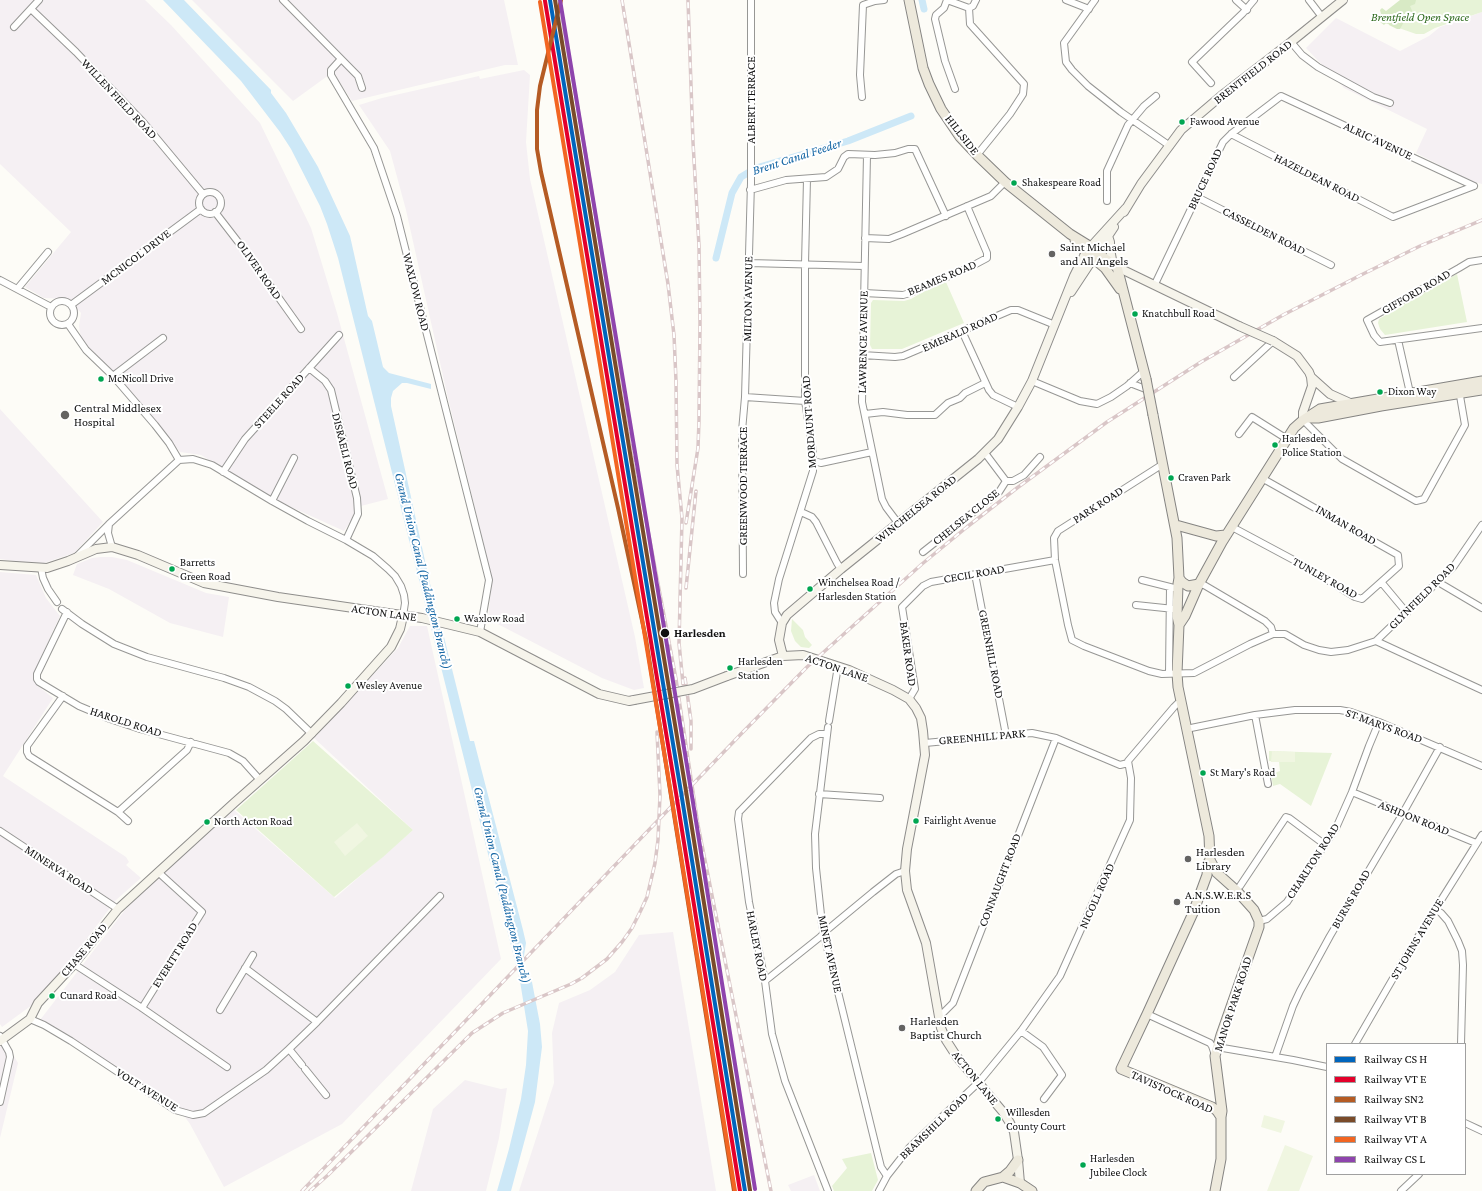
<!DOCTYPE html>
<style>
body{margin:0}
#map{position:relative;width:1482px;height:1191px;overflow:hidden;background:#fdfcf7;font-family:"Crimson Pro",serif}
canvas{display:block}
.legend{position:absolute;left:1326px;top:1043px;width:140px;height:132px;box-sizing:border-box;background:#fff;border:1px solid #a0a0a0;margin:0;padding:5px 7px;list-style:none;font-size:12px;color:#111}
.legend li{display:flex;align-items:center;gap:8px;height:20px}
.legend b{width:20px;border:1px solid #a0a0a0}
</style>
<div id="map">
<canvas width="1482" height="1191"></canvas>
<ul class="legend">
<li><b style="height:5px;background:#0065bd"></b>Railway CS H</li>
<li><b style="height:5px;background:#e4002b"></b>Railway VT E</li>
<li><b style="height:5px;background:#b55b24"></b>Railway SN2</li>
<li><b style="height:5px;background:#7a4b2a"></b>Railway VT B</li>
<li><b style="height:5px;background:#f26522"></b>Railway VT A</li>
<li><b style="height:5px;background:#8e44ad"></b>Railway CS L</li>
</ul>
</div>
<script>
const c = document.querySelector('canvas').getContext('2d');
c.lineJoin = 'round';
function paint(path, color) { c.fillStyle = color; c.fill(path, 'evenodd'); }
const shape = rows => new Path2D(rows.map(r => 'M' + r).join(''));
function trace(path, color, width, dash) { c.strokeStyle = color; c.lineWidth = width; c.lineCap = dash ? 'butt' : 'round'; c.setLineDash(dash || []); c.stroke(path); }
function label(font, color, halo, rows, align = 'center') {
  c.font = font + ' "Crimson Pro",serif'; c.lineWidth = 4; c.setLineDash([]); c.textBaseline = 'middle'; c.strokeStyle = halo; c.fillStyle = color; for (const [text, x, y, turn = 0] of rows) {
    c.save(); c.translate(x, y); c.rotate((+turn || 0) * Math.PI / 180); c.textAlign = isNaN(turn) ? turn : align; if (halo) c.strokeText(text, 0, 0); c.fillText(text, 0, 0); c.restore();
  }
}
paint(shape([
 [0,0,145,0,171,25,260,123,311,228,337,313,388,499,361,506,344,531,278,501,201,455,180,452,81,339,79,326,81,313,69,299,44,298,25,287,71,232,0,164],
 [192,0,504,0,518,65,505,65,352,101,333,72,293,101],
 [1482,12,1482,184,1471,181,1416,153,1427,129,1344,88,1306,48,1336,18,1400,51,1429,36,1440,27],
 [524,70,530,75,526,142,530,179,635,637,644,688,634,690,602,678,488,619,492,578,447,394,406,210,390,151,359,105,382,98,479,76,480,79],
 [0,409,103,522,74,553,38,565,0,559],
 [101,557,112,557,127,560,206,593,229,597,223,637,170,623,109,589,73,575,77,564,92,558],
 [0,572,36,575,46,598,60,616,34,672,38,686,53,698,3,776,126,857,129,862,126,865,141,878,116,900,43,997,2,1027,0,1024],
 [410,626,427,626,501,959,342,1124,224,1187,190,1124,179,1109,40,1020,125,910,156,880,234,810,335,898,413,830,314,738,398,648],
 [673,932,716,1191,519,1191,554,1083,552,1033,559,1003,590,990,615,972,639,935],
 [0,1033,18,1063,0,1138],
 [465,1080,501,1089,507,1088,499,1138,486,1191,411,1191,433,1109],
 [814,1175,820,1191,791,1191,788,1185]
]), '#f5f0f3');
paint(shape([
 [1402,0,1482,0,1482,12,1435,28,1424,34,1416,34,1376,20],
 [1457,274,1467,322,1385,335,1380,329,1378,323,1379,319],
 [946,282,964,323,902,349,872,349,870,345,871,303,873,300,904,301,911,299,923,292],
 [792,619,803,630,805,637,812,645,809,648,801,647,795,641,791,631],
 [313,741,413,830,383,857,334,897,236,810],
 [1269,751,1332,753,1311,806,1280,784,1273,786,1271,774,1280,771,1279,762,1269,761],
 [871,1153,878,1180,872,1191,834,1191,832,1186,847,1168,842,1159]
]), '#e7f3d7');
paint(shape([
 [1400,0,1416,0,1415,4,1410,6,1414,15,1413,20,1409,22,1405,20,1400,29,1397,29,1389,25,1389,24,1386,23,1384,25,1380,22,1378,23,1374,22,1373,20,1373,17,1378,14,1381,14,1380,10,1382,8,1386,11]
]), '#d8eac5');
paint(shape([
 [1272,751,1295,752,1295,762,1271,762],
 [357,823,368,836,345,856,334,842],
 [1264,1115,1285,1121,1281,1133,1261,1127],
 [1285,1145,1313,1156,1299,1191,1267,1191]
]), '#f0f6e1');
paint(shape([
 [163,0,184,0,271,90,271,93,286,113,318,167,350,236,368,316,372,321,383,367,389,373,431,384,431,389,407,383,402,383,393,391,391,398,391,406,440,629,444,637,470,741,474,741,523,930,526,943,523,962,526,973,532,982,540,1024,542,1047,535,1102,511,1191,497,1191,509,1149,521,1099,526,1065,528,1031,520,981,338,258,327,224,320,206,291,149,280,132,241,81]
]), '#cde8f7');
trace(shape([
 [922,0,924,9],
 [716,258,732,193,741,177,756,168,848,141,911,116]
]), '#cde8f7', 7);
const street = shape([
 [283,0,358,76,362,88],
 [947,0,944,8,936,15,935,19,945,61,955,89],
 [947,0,969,8],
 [1066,0,1089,9],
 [1095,0,1064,43,1066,62,1072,70,1088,86,1121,112,1170,146],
 [1236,0,1247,10],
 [1309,0,1322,17],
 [969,8,970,24,1024,84,1023,94,1010,114,977,155],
 [969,8,973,6,976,0],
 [31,9,76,52,143,122,203,194],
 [14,27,39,0],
 [1291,42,1302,55,1318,67,1373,97,1390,103],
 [341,59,331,70,331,75,374,148,397,216,489,580,480,632],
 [1211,83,1192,62,1243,13,1254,0],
 [862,97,860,75,863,5,875,1,884,0],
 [1231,134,1393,217,1474,186],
 [867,155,862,402,882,499,886,507,898,523],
 [750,190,786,180,826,177,838,169,844,157,848,154,875,155,895,153,908,149,915,149,946,216],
 '199 203a11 11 0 1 1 22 0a11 11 0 1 1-22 0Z',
 [1197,197,1331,265],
 [1107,201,1107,171,1128,125,1144,106,1156,96],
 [215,212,249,256,301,329],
 [865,238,889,239,902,234,991,196,1005,182],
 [1482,260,1469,262,1459,268,1367,320,1374,335,1380,342,1482,328],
 [749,263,864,266],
 [0,280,51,307],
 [1155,284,1223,142,1231,134,1281,96,1474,186],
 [18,288,48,252],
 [864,293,903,295,910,293,972,266,987,258,987,253,967,206],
 '50 313a12 12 0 1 1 24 0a12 12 0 1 1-24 0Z',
 [71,305,201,209],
 [68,324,86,350,113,376,155,425,169,443,179,460],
 [962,331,989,390,993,395,1018,407],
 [1398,340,1410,393],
 [862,355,895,357,903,356,1011,310,1018,310,1055,325],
 [309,368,325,381,331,390,357,498,358,514,346,540],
 [113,376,163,338],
 [1234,377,1273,341],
 [1032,381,1080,401,1097,404,1111,397,1127,386,1144,371],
 [1130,383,1148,390],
 [745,397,805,401],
 [865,414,883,412,907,415,935,415,948,403,960,398,965,393,985,383],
 [1303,420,1342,459,1416,501,1424,499,1465,425,1459,390],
 [1239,434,1252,417,1287,439],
 [985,453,1006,481],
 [814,461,821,463,872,452],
 [1163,464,1058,531,1054,538,1055,560,1068,625,1072,640,1084,646,1149,671,1162,674,1194,673,1250,644,1273,634,1285,634,1304,645,1319,650,1331,652,1348,650,1376,641,1482,690],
 [223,472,245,439,339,335],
 [1006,481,1013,481,1024,475,1040,457],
 [272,501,294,458],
 [801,512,812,517,816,522,837,563,841,569],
 [109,524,108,533,112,547],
 [1232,527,1303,565,1355,597,1362,599,1399,566,1398,555,1267,481,1262,479],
 [923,552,999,492,1006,481],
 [77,556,109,524,179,460,193,459,212,465,272,501,308,521,346,540,373,556,388,569,395,576,401,586,404,595,405,603,403,616],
 [41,568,43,578,48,589,57,602],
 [743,574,742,431,745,397,751,183,751,0],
 [975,574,1006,735],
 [1142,580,1174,588],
 [1438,582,1482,608],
 [1382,583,1407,613],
 [1199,584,1204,585,1265,621,1271,627,1273,634],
 [1136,605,1174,609],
 [62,609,82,624,114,644,147,657,224,678,249,687,275,701,286,709,312,734],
 [67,612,37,674,37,679,39,682,79,706,110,719,140,729,229,753,243,761,260,780],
 [782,623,775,612,774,603,779,579,813,471,813,452,805,401,805,264,807,179],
 [1376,641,1454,566,1482,525],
 [1169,673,1170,587],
 [63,696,27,746,27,752,29,756,118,812,187,750,191,742],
 [909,699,915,689,902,607,923,586,931,582,1055,560],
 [1255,715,1268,784],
 [829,721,838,666],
 [828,727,815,834,816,868,822,924,826,943,877,1151,881,1167,887,1176],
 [1186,729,1255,715,1295,710,1340,710,1351,712,1379,722,1482,766],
 [827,734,819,734,811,738,739,812,738,819,749,902,765,981,772,1034,785,1081,828,1191],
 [925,743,1032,733,1056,738,1120,765,1128,763],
 [1352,792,1476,843],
 [819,794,880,798],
 [118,812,128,821],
 [0,831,118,909],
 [1236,890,1240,886,1286,817,1289,818,1324,844],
 [1435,909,1441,913,1448,921,1458,941,1462,951,1463,965,1461,1044],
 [1259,921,1267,919,1287,902,1336,828,1352,792,1369,746,1379,722],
 [74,964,142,1008,227,1067],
 [245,968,317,1022],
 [765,981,820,937,827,930,873,892,896,874,905,871],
 [142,1008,202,912,158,872],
 [220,1010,253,955],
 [1147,1014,1210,1043,1212,1046,1215,1055],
 [939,1017,953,1003,1056,738],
 [30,1019,44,1025,71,1041,175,1110,193,1115,204,1113,266,1070,289,1049,317,1022,440,896],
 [1021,1031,1043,1047,1062,1075,1044,1099],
 [0,1036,9,1052,10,1057,0,1102],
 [1355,1044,1406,956,1482,835],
 [1217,1047,1293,1060,1327,1067],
 [289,1049,302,1065],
 [1275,1057,1293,1006,1300,991,1330,936,1403,813,1440,747],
 [305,1069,326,1095],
 [1465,1123,1482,1131],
 [879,1191,887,1176,909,1148,979,1082,1021,1031,1060,976,1130,820,1131,778,1128,761,1174,707,1177,704,1181,703],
 [1401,1191,1419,1174]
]);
const secondary = shape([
 [1124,212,1141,184,1181,130,1221,96,1291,42,1343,0],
 [1108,236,1110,242,1110,249,1113,265],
 [1117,267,1239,326],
 [1071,292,1114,227],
 [1273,341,1297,356,1309,372,1311,377,1312,386,1303,412,1303,420],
 [1311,377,1330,394,1350,403],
 [0,565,47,568,68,561,96,549,112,547,138,555,204,583,278,597,422,618,480,632,599,694,629,701,634,700],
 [783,656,779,640,782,623,787,615,841,569,978,459,998,439,1018,407,1032,381,1074,276,1086,252,1126,208],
 [727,676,783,656,803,655,849,670,893,690,909,699,916,708,921,718,923,731,925,755,907,849,905,871,907,890,926,943,941,1028,946,1040,957,1057,1003,1112,1010,1123,1014,1132,1018,1160,1020,1183],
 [0,1041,30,1019,38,1003,74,964,118,909,234,803,304,741,341,703,391,647,400,629,403,616]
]);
const primary = shape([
 [909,0,923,68,929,84,941,109,960,137,977,155,1005,182,1070,234,1091,247,1113,265,1117,267,1146,379],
 [1075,240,1086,252,1105,268,1120,289],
 [1153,415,1177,538,1179,578,1178,584,1177,616,1179,625,1177,673,1178,687,1209,836,1210,860,1208,863,1207,875,1193,913,1147,1014,1121,1069,1212,1107,1217,1111,1221,1117],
 [1307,418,1318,418,1381,406,1482,390],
 [1176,525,1216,536,1226,535],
 [1179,578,1182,582,1188,586,1199,584],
 [1179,625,1185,616,1199,584,1222,542,1287,439,1294,428,1303,420,1320,409,1482,381],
 [1210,860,1217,873,1236,890,1254,910,1259,921,1259,927,1221,1035,1215,1056,1222,1111,1221,1117,1221,1159,1215,1191],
 [1003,1177,1010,1171,1018,1160],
 [976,1191,984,1182,1003,1177,1020,1183,1032,1191]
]);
trace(street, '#979795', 8);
trace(secondary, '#8e8d8b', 10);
trace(primary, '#858482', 11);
trace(street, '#fffffe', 6);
trace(secondary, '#f6f4eb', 8);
trace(primary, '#ede9dc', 9);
const rail = shape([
 [559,0,583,138,637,472,676,679,698,825,771,1191],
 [622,0,668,284,674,335,676,381,677,465,682,518,679,643,683,684],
 [686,523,698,448,699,420,700,323,699,246,693,142,688,0],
 [686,588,696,491],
 [685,678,691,721,691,749],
 [302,1191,741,734,807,667,922,564,967,527,1017,488,1107,422,1201,362,1283,315,1361,275,1420,246,1482,220],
 [310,1191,328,1175,472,1033,503,1013,571,984,582,978,607,959,622,942,632,928,641,910,647,897,655,863,658,840,660,795,657,732]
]);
trace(rail, '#d9c6c7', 3.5);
trace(rail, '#fff', 2, [6]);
const secondaryBridge = shape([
 [1239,326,1273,341],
 [634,700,693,689,727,676]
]);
const primaryBridge = shape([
 [1146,379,1153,415]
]);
trace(secondaryBridge, '#8e8d8b', 10, []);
trace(primaryBridge, '#858482', 11, []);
trace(secondaryBridge, '#f6f4eb', 8);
trace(primaryBridge, '#ede9dc', 9);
trace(shape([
 [550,0,681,792,745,1191]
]), '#0065bd', 4);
trace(shape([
 [545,1,676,793,740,1191]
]), '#e4002b', 4);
trace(shape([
 [561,0,540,86,537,110,537,149,541,172,618,508,646,639,734,1191]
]), '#b55b24', 4);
trace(shape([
 [555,0,686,791,750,1190]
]), '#7a4b2a', 4);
trace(shape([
 [540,2,671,794,735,1191]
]), '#f26522', 4);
trace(shape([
 [560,0,691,790,755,1189]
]), '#8e44ad', 4);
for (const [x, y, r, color] of [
 [1182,122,3.5,"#00a651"],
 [1014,183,3.5,"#00a651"],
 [1052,254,4,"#646362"],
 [1135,314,3.5,"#00a651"],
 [101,379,3.5,"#00a651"],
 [1380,392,3.5,"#00a651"],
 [65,415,5,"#646362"],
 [1275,445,3.5,"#00a651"],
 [1171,478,3.5,"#00a651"],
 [172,569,3.5,"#00a651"],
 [810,589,3.5,"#00a651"],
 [457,619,3.5,"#00a651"],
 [665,633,5,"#111"],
 [730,668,3.5,"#00a651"],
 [348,686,3.5,"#00a651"],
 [1203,773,3.5,"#00a651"],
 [916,821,3.5,"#00a651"],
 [207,822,3.5,"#00a651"],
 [1188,859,4,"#646362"],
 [1177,902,4,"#646362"],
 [52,996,3.5,"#00a651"],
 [902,1028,4,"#646362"],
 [998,1119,3.5,"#00a651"],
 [1083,1165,3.5,"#00a651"]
]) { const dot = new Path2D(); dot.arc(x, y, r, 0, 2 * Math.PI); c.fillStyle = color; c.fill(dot); trace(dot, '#fff', 1.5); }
label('11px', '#111', '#fff', [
 ["Fawood Avenue",1190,122],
 ["Shakespeare Road",1022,183],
 ["Knatchbull Road",1142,314],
 ["McNicoll Drive",108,379],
 ["Dixon Way",1388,392],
 ["Harlesden",1282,439],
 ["Police Station",1282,453],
 ["Craven Park",1178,478],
 ["Barretts",180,563],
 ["Green Road",180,577],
 ["Winchelsea Road /",818,583],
 ["Harlesden Station",818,597],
 ["Waxlow Road",464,619],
 ["Harlesden",738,662],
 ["Station",738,676],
 ["Wesley Avenue",356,686],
 ["St Mary's Road",1210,773],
 ["Fairlight Avenue",924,821],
 ["North Acton Road",214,822],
 ["Cunard Road",60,996],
 ["Willesden",1006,1113],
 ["County Court",1006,1127],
 ["Harlesden",1090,1159],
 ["Jubilee Clock",1090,1173]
], 'left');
label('italic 12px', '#2f6b1f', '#fff', [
 ["Brentfield Open Space",1420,17]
]);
label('12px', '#111', '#fff', [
 ["BRENTFIELD ROAD",1253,72,-38],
 ["WILLEN FIELD ROAD",119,99,47],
 ["ALBERT TERRACE",751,100,-90],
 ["HILLSIDE",962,135,52],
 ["ALRIC AVENUE",1378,141,25],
 ["HAZELDEAN ROAD",1317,178,27],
 ["BRUCE ROAD",1205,179,-65],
 ["CASSELDEN ROAD",1264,231,27],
 ["MCNICOL DRIVE",136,257,-37],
 ["OLIVER ROAD",259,270,55],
 ["BEAMES ROAD",942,278,-23],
 ["WAXLOW ROAD",416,292,76],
 ["GIFFORD ROAD",1416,292,-30],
 ["MILTON AVENUE",748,299,-89],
 ["EMERALD ROAD",960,332,-24],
 ["LAWRENCE AVENUE",863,342,-89],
 ["STEELE ROAD",279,401,-48],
 ["MORDAUNT ROAD",809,422,-94],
 ["DISRAELI ROAD",345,451,76],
 ["GREENWOOD TERRACE",743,486,-90],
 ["PARK ROAD",1098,505,-33],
 ["WINCHELSEA ROAD",916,509,-39],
 ["CHELSEA CLOSE",966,517,-39],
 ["INMAN ROAD",1346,525,30],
 ["CECIL ROAD",974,574,-10],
 ["TUNLEY ROAD",1325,578,29],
 ["GLYNFIELD ROAD",1422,596,-45],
 ["ACTON LANE",384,613,8],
 ["BAKER ROAD",908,654,82],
 ["GREENHILL ROAD",991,654,79],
 ["ACTON LANE",837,668,19],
 ["HAROLD ROAD",126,722,18],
 ["ST MARYS ROAD",1384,726,20],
 ["GREENHILL PARK",982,737,-5],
 ["ASHDON ROAD",1414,818,22],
 ["CHARLTON ROAD",1313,861,-57],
 ["MINERVA ROAD",59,870,33],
 ["CONNAUGHT ROAD",1000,880,-69],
 ["NICOLL ROAD",1097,896,-66],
 ["BURNS ROAD",1351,899,-60],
 ["ST JOHNS AVENUE",1417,939,-59],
 ["HARLEY ROAD",757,946,79],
 ["CHASE ROAD",84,950,-50],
 ["MINET AVENUE",830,954,78],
 ["EVERITT ROAD",175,955,-58],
 ["MANOR PARK ROAD",1233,1004,-72],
 ["ACTON LANE",975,1078,51],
 ["VOLT AVENUE",147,1090,32],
 ["TAVISTOCK ROAD",1172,1092,24],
 ["BRAMSHILL ROAD",934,1126,-44]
]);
label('12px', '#111', '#fff', [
 ["Saint Michael",1060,247],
 ["and All Angels",1060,261],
 ["Central Middlesex",74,408],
 ["Hospital",74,422],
 ["Harlesden",1196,852],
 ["Library",1196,866],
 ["A.N.S.W.E.R.S",1185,895],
 ["Tuition",1185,909],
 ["Harlesden",910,1021],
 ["Baptist Church",910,1035]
], 'left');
label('bold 12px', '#111', '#fff', [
 ["Harlesden",674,633]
], 'left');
label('italic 13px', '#1768a6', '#fff', [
 ["Brent Canal Feeder",797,157,-18],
 ["Grand Union Canal (Paddington Branch)",423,571,76],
 ["Grand Union Canal (Paddington Branch)",502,885,76]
]);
</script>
